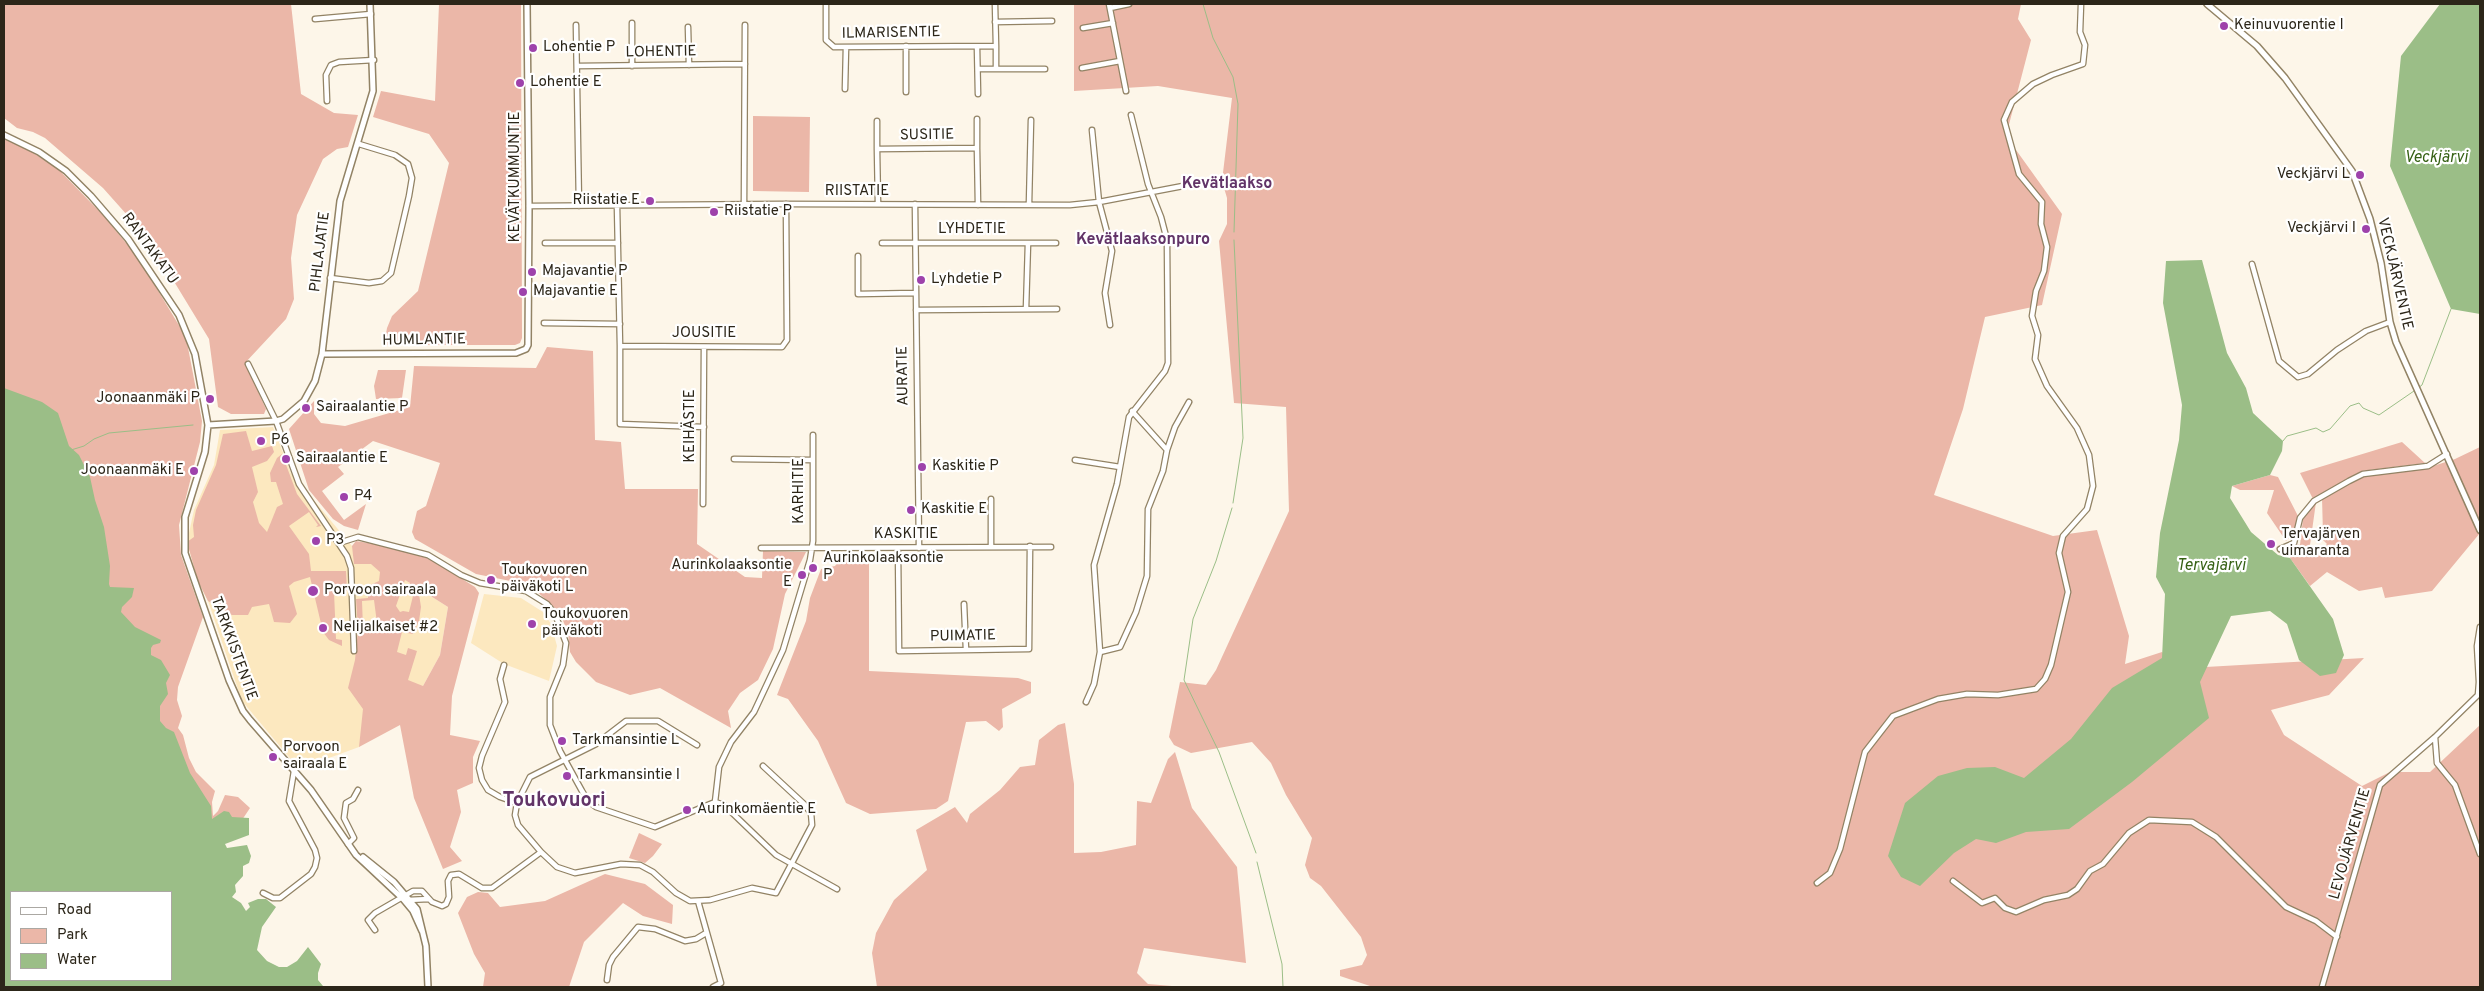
<!DOCTYPE html>
<meta charset="utf-8">
<style>
body{margin:0}
#map{position:relative;width:2484px;height:991px;overflow:hidden;background:#fdf6e9;font-family:Overpass,sans-serif}
canvas{display:block}
.frame{position:absolute;inset:0;border:5px solid #2c2619;pointer-events:none}
.legend{position:absolute;left:10px;top:891px;width:162px;height:90px;box-sizing:border-box;background:#fff;border:1px solid #aba8a3;margin:0;padding:6px 9px;list-style:none;font-size:15px;color:#2c2619}
.legend li{display:flex;align-items:center;gap:10px;height:25px}
.legend b{width:25px;border:1px solid #aba8a3}
</style>
<div id="map">
<canvas width="2484" height="991"></canvas>
<div class="frame"></div>
<ul class="legend">
<li><b style="height:6px;background:#fff"></b>Road</li>
<li><b style="height:14px;background:#ebb7a8"></b>Park</li>
<li><b style="height:14px;background:#9bbe87"></b>Water</li>
</ul>
</div>
<script>
const c = document.querySelector('canvas').getContext('2d');
c.lineJoin = 'round';
function paint(path, color) { c.fillStyle = color; c.fill(path, 'evenodd'); }
const shape = rows => new Path2D(rows.map(r => 'M' + r).join(''));
function trace(path, color, width, dash) { c.strokeStyle = color; c.lineWidth = width; c.lineCap = dash ? 'butt' : 'round'; c.setLineDash(dash || []); c.stroke(path); }
function label(font, color, halo, rows, align = 'center') {
  c.font = font + ' Overpass,sans-serif'; c.lineWidth = 4.5; c.setLineDash([]); c.textBaseline = 'middle'; c.strokeStyle = halo; c.fillStyle = color; for (const [text, x, y, turn = 0] of rows) {
    c.save(); c.translate(x, y); c.rotate((+turn || 0) * Math.PI / 180); c.textAlign = isNaN(turn) ? turn : align; if (halo) c.strokeText(text, 0, 0); c.fillText(text, 0, 0); c.restore();
  }
}
paint(shape([
 [273,427,291,473,352,546,448,607,440,655,423,686,359,747,299,769,242,701,208,601,198,581,187,542,194,510,214,465,220,430],
 [484,594,521,598,543,612,551,624,557,646,549,681,504,664,471,643]
]), '#fce8bf');
paint(shape([
 [4,4,291,4,301,94,334,113,358,115,348,147,337,149,323,159,297,215,291,258,294,299,286,319,245,363,266,409,264,414,231,414,218,407,209,339,167,270,136,225,103,188,45,138,33,132,17,128,4,118],
 [439,4,521,4,522,338,520,343,515,345,384,345,387,328,392,316,418,291,449,163,429,134,373,117,381,91,435,101],
 [1074,4,2021,4,2018,19,2031,40,2006,136,2062,214,2042,305,1985,317,1963,409,1934,495,2053,536,2097,530,2129,636,2125,664,2162,652,2188,668,2364,658,2329,695,2271,710,2284,735,2362,786,2390,772,2430,772,2480,725,2480,987,1373,987,1340,976,1340,970,1362,965,1367,955,1361,937,1321,886,1310,878,1305,865,1312,838,1286,795,1271,763,1252,742,1191,753,1174,745,1169,737,1180,682,1206,685,1216,670,1289,511,1286,407,1234,403,1219,241,1227,224,1227,198,1222,181,1232,98,1158,86,1074,91],
 [753,116,810,117,809,192,753,191],
 [4,139,26,148,58,169,104,216,139,259,186,337,202,421,200,442,179,525,181,555,203,617,178,687,177,700,182,716,178,728,183,735,189,758,196,772,215,791,212,802,213,816,218,811,225,795,238,797,250,808,242,820,11,892,4,933],
 [547,347,593,351,595,440,621,442,625,489,698,489,697,544,745,577,762,578,763,551,806,552,785,594,773,649,758,680,740,693,728,711,731,728,660,688,630,695,596,682,576,662,570,652,568,633,560,613,530,585,476,574,415,539,412,532,417,511,426,506,440,463,373,441,338,467,344,474,322,491,344,520,366,504,358,530,344,526,333,519,309,490,289,429,314,401,314,414,321,423,345,426,410,407,414,366,536,368],
 [378,370,406,370,402,398,376,399,374,386],
 [246,431,252,451,272,446,274,452,267,461,252,467,258,492,253,502,259,523,267,532,277,507,283,504,276,482,271,482,270,473,277,458,282,454,297,494,321,526,316,527,318,525,309,512,289,526,309,554,311,571,346,571,347,591,334,592,336,639,342,640,342,646,329,640,323,632,310,577,294,582,289,586,297,614,290,623,274,622,269,604,252,607,248,615,232,615,208,601,198,581,187,542,194,537,193,525,196,510,216,465,223,434],
 [2402,442,2425,463,2362,471,2313,499,2300,473],
 [2480,447,2480,533,2432,591,2385,598,2382,587,2359,591,2327,572,2310,586,2290,558,2295,544,2300,545,2303,519,2316,502,2310,545,2318,552,2327,544,2319,536,2323,534,2322,498,2364,475,2427,468,2455,459],
 [2270,475,2278,477,2298,516,2294,533,2286,541,2267,513,2274,490,2240,490,2232,486],
 [356,541,386,546,430,559,475,587,479,593,452,696,450,735,480,741,473,757,473,783,457,790,461,812,450,847,462,861,443,869,414,798,400,725,359,747,363,709,348,688,355,660,358,630,356,599,368,598,368,586,379,581,380,572,371,564,354,564,352,546],
 [405,580,410,583,408,594,413,596,409,612,403,611,400,612,396,606],
 [418,588,448,607,440,655,423,686,408,680,417,651,408,648,406,655,397,652,402,632,413,634,419,621,421,607],
 [374,600,378,631,377,631,373,628,363,628,362,601],
 [845,554,869,554,869,671,1018,678,1031,682,1031,693,1002,709,1003,727,999,731,986,721,966,722,948,801,936,809,870,814,846,803,818,741,788,699,777,695,806,621,810,598,821,569,835,566],
 [1065,723,1074,784,1074,853,1101,852,1136,845,1137,801,1151,803,1168,759,1175,752,1192,808,1237,867,1246,963,1144,948,1137,973,1148,984,1184,987,877,987,872,953,876,933,894,900,927,870,916,830,955,807,967,823,970,814,1000,790,1020,767,1035,765,1039,740,1058,725],
 [639,833,662,844,653,856,645,863,629,858],
 [605,874,645,884,673,905,672,924,643,916,623,903,584,942,569,987,483,987,485,973,474,954,458,913,467,897,478,892,488,893,500,907,545,901]
]), '#ebb7a8');
paint(shape([
 [2440,4,2480,4,2480,314,2451,309,2390,166,2401,56],
 [2202,260,2227,353,2246,388,2253,413,2283,441,2282,451,2270,475,2232,486,2230,498,2251,532,2278,555,2290,558,2333,619,2344,655,2336,673,2320,676,2299,660,2287,624,2270,611,2231,616,2200,682,2209,718,2132,782,2069,829,2026,832,1996,843,1976,839,1954,853,1920,886,1901,877,1888,856,1905,803,1938,776,1967,768,1995,767,2024,778,2071,739,2112,688,2162,658,2165,594,2156,577,2160,533,2179,440,2182,405,2163,303,2166,261],
 [4,388,42,402,58,413,69,446,79,455,90,477,95,500,104,527,110,566,109,584,110,587,134,588,132,597,122,607,121,612,135,627,161,640,160,643,153,645,151,648,151,655,161,660,170,675,166,683,168,694,160,706,160,721,166,728,174,732,190,773,211,806,212,819,224,811,229,812,232,817,249,818,249,835,225,844,227,848,247,845,251,856,249,863,243,866,243,876,235,885,236,892,232,897,241,903,246,911,250,907,248,903,258,899,266,899,276,907,262,927,257,950,267,961,279,967,287,967,297,961,308,947,321,964,318,973,318,980,323,986,328,987,4,987],
 [11,892,171,892,171,980,11,980]
]), '#9bbe87');
trace(shape([
 [1203,4,1213,38,1233,77,1238,104,1234,232],
 [2418,388,2422,385,2451,309],
 [2283,441,2287,436,2316,428,2323,432,2330,429,2350,406,2359,403,2363,408,2379,415,2414,391],
 [71,450,84,446,94,439,109,433,193,425],
 [1233,503,1243,438,1234,240],
 [1232,508,1216,561,1193,619,1184,680,1219,752,1256,853],
 [1257,862,1282,964,1283,987]
]), '#9bbe87', 1);
const minor = shape([
 [826,4,826,40,834,47,996,46,995,4],
 [1109,4,1126,91],
 [1110,8,1129,4],
 [315,19,371,14],
 [995,22,1052,21],
 [632,23,632,66],
 [576,25,579,206],
 [688,27,689,65],
 [1083,28,1113,23],
 [906,46,906,92],
 [996,46,996,69],
 [977,47,978,94],
 [577,66,745,64],
 [1082,68,1120,61],
 [978,69,1045,69],
 [845,89,846,47],
 [327,101,326,75,331,65,339,62,374,60],
 [877,121,877,149],
 [1092,130,1099,202,1112,251,1105,293,1110,325],
 [977,148,977,119],
 [878,204,877,149,977,148,978,205],
 [915,204,919,548],
 [1029,204,1031,120],
 [744,205,745,25],
 [529,206,780,204,1070,205,1099,202,1183,186],
 [617,206,620,346,782,347,787,340,786,204],
 [545,243,618,243],
 [882,243,1056,243],
 [858,256,858,294,916,293],
 [2252,264,2279,361,2298,377,2308,374,2337,350,2366,331,2390,322],
 [330,278,369,283,382,281,391,273,409,196,412,178,408,164,395,155,359,144],
 [1026,309,1028,243],
 [916,310,1057,309],
 [544,323,620,324],
 [620,346,620,424,704,427],
 [248,364,276,421,299,484,347,556,351,568,354,651],
 [1132,411,1167,450],
 [734,459,812,460],
 [1075,460,1120,467],
 [991,499,991,547],
 [703,504,704,347],
 [339,543,358,537,428,555,461,575,480,583,526,591,547,604,555,614,566,643,563,665,550,697,550,725,560,751,582,791,588,801,596,807,655,827,715,802,724,805,776,855,837,889],
 [761,548,1051,547],
 [898,548,899,651,1029,649,1030,546],
 [2280,549,2294,543,2300,518,2314,501,2349,481,2363,474,2428,466,2447,454],
 [964,604,966,650],
 [1100,652,1120,647,1136,612,1147,576,1148,509,1163,471,1167,450,1175,427,1189,402],
 [504,665,500,679,505,702,482,756,479,768,482,780,488,790,500,797,517,803],
 [1086,702,1094,684,1100,652,1094,565,1117,484,1129,417,1165,371,1168,363,1167,240,1161,217,1148,184,1131,115],
 [2435,737,2437,763,2455,785,2480,854],
 [715,802,719,767,731,742,754,712,783,650,810,560,813,541,813,435],
 [348,844,354,838,344,818,346,803,353,799,358,790],
 [541,852,518,825,515,815,517,803,530,777,596,744,626,721,658,721,697,745],
 [1953,881,1982,903,1995,898,2005,908,2016,912,2044,900,2068,895,2077,889,2090,871,2103,864,2129,833,2149,820,2192,822,2216,837,2286,907,2316,921,2337,937],
 [1817,883,1830,873,1840,849,1865,752,1893,716,1938,699,1967,694,1998,695,2036,689,2045,679,2051,665,2068,592,2059,553,2063,536,2087,509,2093,486,2089,455,2077,428,2047,386,2035,359,2038,335,2032,316,2036,291,2044,271,2047,247,2041,224,2042,202,2019,174,2004,120,2012,102,2033,84,2052,75,2083,64,2085,45,2080,32,2081,4],
 [263,893,273,898,280,898,311,874,315,867,317,858,315,850,289,801,294,771],
 [408,900,429,899],
 [698,901,721,983,713,987],
 [375,930,368,920,375,913,413,891,422,891,432,902,442,906,446,904,449,897,448,881,451,875,459,874,482,888,492,888,541,852,557,867,575,873,621,864,640,865,653,872,676,893,690,901,710,900,752,888,776,893,812,825,811,813,804,804,763,766],
 [607,980,609,965,613,957,638,927,655,929,685,941,696,939,706,933],
 [2322,987,2380,785,2435,737,2478,695,2479,682,2477,646,2480,627]
]);
const tertiary = shape([
 [2207,4,2257,46,2285,78,2352,171,2370,219,2381,263,2390,322,2396,342,2480,530],
 [4,135,39,152,66,171,91,196,128,239,179,315,195,354,208,425,205,452,185,517,185,553,229,680,243,711,250,720,311,790,356,855,403,899,413,911,422,931],
 [322,354,516,353,526,349,528,345,529,206,527,4],
 [208,425,276,421,283,419,304,401,315,381,322,354,340,201,373,91,370,4],
 [363,857,394,882,417,909,426,946,428,987]
]);
trace(minor, '#928365', 7);
trace(tertiary, '#928365', 8);
trace(minor, '#fff', 4.5);
trace(tertiary, '#fff', 5);
for (const [x, y, r, color] of [
 [2224,26,5,"#9e42ab"],
 [533,48,5,"#9e42ab"],
 [520,83,5,"#9e42ab"],
 [2360,175,5,"#9e42ab"],
 [650,201,5,"#9e42ab"],
 [714,212,5,"#9e42ab"],
 [2366,229,5,"#9e42ab"],
 [532,272,5,"#9e42ab"],
 [921,280,5,"#9e42ab"],
 [523,292,5,"#9e42ab"],
 [210,399,5,"#9e42ab"],
 [306,408,5,"#9e42ab"],
 [261,441,5,"#9e42ab"],
 [286,459,5,"#9e42ab"],
 [922,467,5,"#9e42ab"],
 [194,471,5,"#9e42ab"],
 [344,497,5,"#9e42ab"],
 [911,510,5,"#9e42ab"],
 [316,541,5,"#9e42ab"],
 [2271,544,5,"#9e42ab"],
 [813,568,5,"#9e42ab"],
 [802,575,5,"#9e42ab"],
 [491,580,5,"#9e42ab"],
 [313,591,6,"#9e42ab"],
 [532,624,5,"#9e42ab"],
 [323,628,5,"#9e42ab"],
 [562,741,5,"#9e42ab"],
 [273,757,5,"#9e42ab"],
 [567,776,5,"#9e42ab"],
 [687,810,5,"#9e42ab"]
]) { const dot = new Path2D(); dot.arc(x, y, r, 0, 2 * Math.PI); c.fillStyle = color; c.fill(dot); trace(dot, '#fff', 2); }
label('15px', '#2c2619', '#fff', [
 ["Keinuvuorentie I",2234,26],
 ["Lohentie P",543,48],
 ["Lohentie E",530,83],
 ["Veckjärvi L",2350,175,"right"],
 ["Riistatie E",640,201,"right"],
 ["Riistatie P",724,212],
 ["Veckjärvi I",2356,229,"right"],
 ["Majavantie P",542,272],
 ["Lyhdetie P",931,280],
 ["Majavantie E",533,292],
 ["Joonaanmäki P",200,399,"right"],
 ["Sairaalantie P",316,408],
 ["P6",271,441],
 ["Sairaalantie E",296,459],
 ["Kaskitie P",932,467],
 ["Joonaanmäki E",184,471,"right"],
 ["P4",354,497],
 ["Kaskitie E",921,510],
 ["Tervajärven",2281,535],
 ["uimaranta",2281,552],
 ["P3",326,541],
 ["Aurinkolaaksontie",823,559],
 ["P",823,576],
 ["Aurinkolaaksontie",792,566,"right"],
 ["E",792,583,"right"],
 ["Toukovuoren",501,571],
 ["päiväkoti L",501,588],
 ["Porvoon sairaala",324,591],
 ["Toukovuoren",542,615],
 ["päiväkoti",542,632],
 ["Nelijalkaiset #2",333,628],
 ["Tarkmansintie L",572,741],
 ["Porvoon",283,748],
 ["sairaala E",283,765],
 ["Tarkmansintie I",577,776],
 ["Aurinkomäentie E",697,810]
], 'left');
label('15px', '#2c2619', '#fff', [
 ["ILMARISENTIE",891,34,-1],
 ["LOHENTIE",661,53,-1],
 ["SUSITIE",927,136,-1],
 ["KEVÄTKUMMUNTIE",516,177,-90],
 ["RIISTATIE",857,192],
 ["LYHDETIE",972,230],
 ["RANTAKATU",149,249,54],
 ["PIHLAJATIE",321,252,-83],
 ["VECKJÄRVENTIE",2394,274,77],
 ["JOUSITIE",704,334],
 ["HUMLANTIE",424,341,-1],
 ["AURATIE",904,376,-91],
 ["KEIHÄSTIE",691,426,-90],
 ["KARHITIE",800,491,-90],
 ["KASKITIE",906,535],
 ["PUIMATIE",963,637,-1],
 ["TARKKISTENTIE",233,649,70],
 ["LEVOJÄRVENTIE",2351,844,-74]
]);
label('italic 16px', '#366114', '#fff', [
 ["Veckjärvi",2436,159],
 ["Tervajärvi",2211,567]
]);
label('bold 16px', '#623468', '#fff', [
 ["Kevätlaakso",1227,185],
 ["Kevätlaaksonpuro",1143,241]
]);
label('bold 20px', '#623468', '#fff', [
 ["Toukovuori",554,802]
]);
</script>
